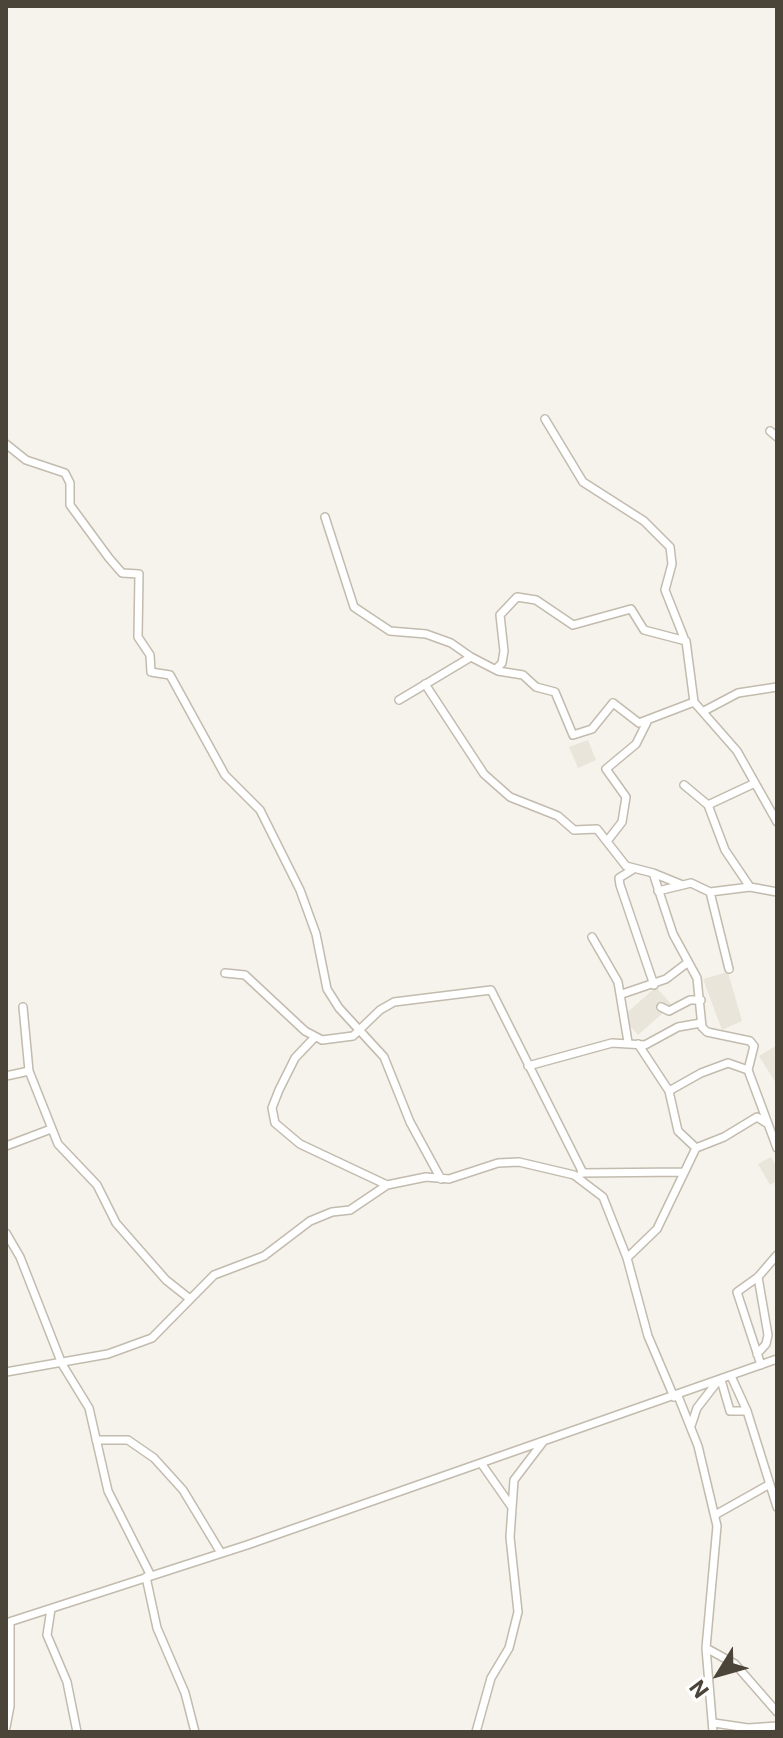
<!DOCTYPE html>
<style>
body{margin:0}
#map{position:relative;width:783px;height:1738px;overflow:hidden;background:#f6f3ec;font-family:Roboto,sans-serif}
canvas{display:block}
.frame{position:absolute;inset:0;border:8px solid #4b4439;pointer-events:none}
.north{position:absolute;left:679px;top:1634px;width:80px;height:80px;-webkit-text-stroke:6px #fff;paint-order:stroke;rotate:233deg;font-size:22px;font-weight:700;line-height:32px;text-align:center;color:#4b4439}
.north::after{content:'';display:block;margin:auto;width:28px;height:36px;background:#4b4439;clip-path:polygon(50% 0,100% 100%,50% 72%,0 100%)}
</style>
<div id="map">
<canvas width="783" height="1738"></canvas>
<div class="frame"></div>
<div class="north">N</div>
</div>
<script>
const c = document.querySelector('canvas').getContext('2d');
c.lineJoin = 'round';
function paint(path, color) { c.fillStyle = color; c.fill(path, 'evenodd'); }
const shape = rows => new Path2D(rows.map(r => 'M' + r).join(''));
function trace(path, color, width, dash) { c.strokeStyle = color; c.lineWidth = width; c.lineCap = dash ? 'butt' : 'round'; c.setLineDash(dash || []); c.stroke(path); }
paint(shape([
 [588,740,596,760,578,768,569,747],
 [728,972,742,1021,722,1030,703,979],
 [656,987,672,1005,638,1035,622,1017],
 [777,1045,777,1085,759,1056],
 [771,1157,777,1167,777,1181,770,1185,758,1164]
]), '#eae5da');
const street = shape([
 [545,419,583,482,644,521,670,547,672,564,665,590,684,638],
 [770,431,777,437],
 [6,444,26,460,65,473,70,483,70,505,109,558,122,573,139,574,138,637,150,655,151,672,170,675,225,775,260,810,300,890,316,934,327,989,339,1008,384,1057,410,1122,441,1179],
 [325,517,354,607,390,631,426,634,451,643,471,657],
 [496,669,502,663,504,651,500,615,517,597,536,600,573,625,631,609,644,630,686,641,694,702],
 [425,684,484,774,510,797,558,816,574,830,597,829,626,866,653,873,673,934,697,978,702,1027,707,1032,750,1041,754,1046,748,1070,777,1148],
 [399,700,471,657,498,671,523,675,536,687,555,692,573,735,592,729,613,703,639,723,694,702,737,751,777,822],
 [704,711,738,693,777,687],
 [684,785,708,805,755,783],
 [708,805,725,850,750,887],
 [608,840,622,822,626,797,606,769,636,744,647,722],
 [632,870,619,878,620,885,654,985],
 [653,873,680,884],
 [658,891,691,883,710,892,750,887,777,892],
 [710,892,729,969],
 [592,937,618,982,628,1042],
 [225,973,245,975,305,1031,322,1040,353,1036,380,1010,394,1002,491,990,583,1173],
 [622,994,666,979,687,963],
 [23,1007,29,1071,58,1144,97,1185,116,1223,166,1280,190,1299],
 [661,1007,669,1011,690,1000,701,1000],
 [314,1038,295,1058,279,1090,272,1108,275,1123,300,1144,387,1185],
 [638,1044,669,1091,678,1131,696,1148],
 [528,1066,612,1043,645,1045,678,1027,701,1023],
 [6,1076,29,1071],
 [669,1091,701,1073,728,1063,748,1070],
 [6,1146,51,1129],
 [581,1173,683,1172],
 [6,1233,20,1257,62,1364,89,1408,108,1491,151,1576],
 [627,1258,657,1229,696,1148,724,1137,757,1117,768,1124],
 [757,1354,766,1344,768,1335,758,1277],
 [761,1365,737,1292,758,1277,777,1255],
 [6,1372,108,1354,152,1338,214,1275,264,1256,310,1221,332,1212,350,1210,387,1185,426,1177,449,1179,498,1163,519,1162,574,1175,603,1197,627,1258,648,1336,674,1397],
 [731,1376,747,1411,777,1507],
 [721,1380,730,1411,747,1411],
 [678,1396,698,1446,717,1526,706,1648,713,1732],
 [691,1426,697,1408,718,1381],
 [96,1440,128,1440,154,1458,183,1490,221,1553],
 [481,1463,511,1506],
 [715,1515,770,1484],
 [146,1577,157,1628,185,1693,195,1732],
 [51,1609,47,1635,67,1682,77,1732],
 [6,1623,247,1545,777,1359],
 [706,1648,735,1664,777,1712],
 [714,1723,748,1728,777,1726],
 [6,1727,10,1706,10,1622],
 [476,1732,491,1678,509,1648,518,1612,510,1537,514,1480,543,1442]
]);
trace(street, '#c2bbae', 10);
trace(street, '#fff', 7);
</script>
